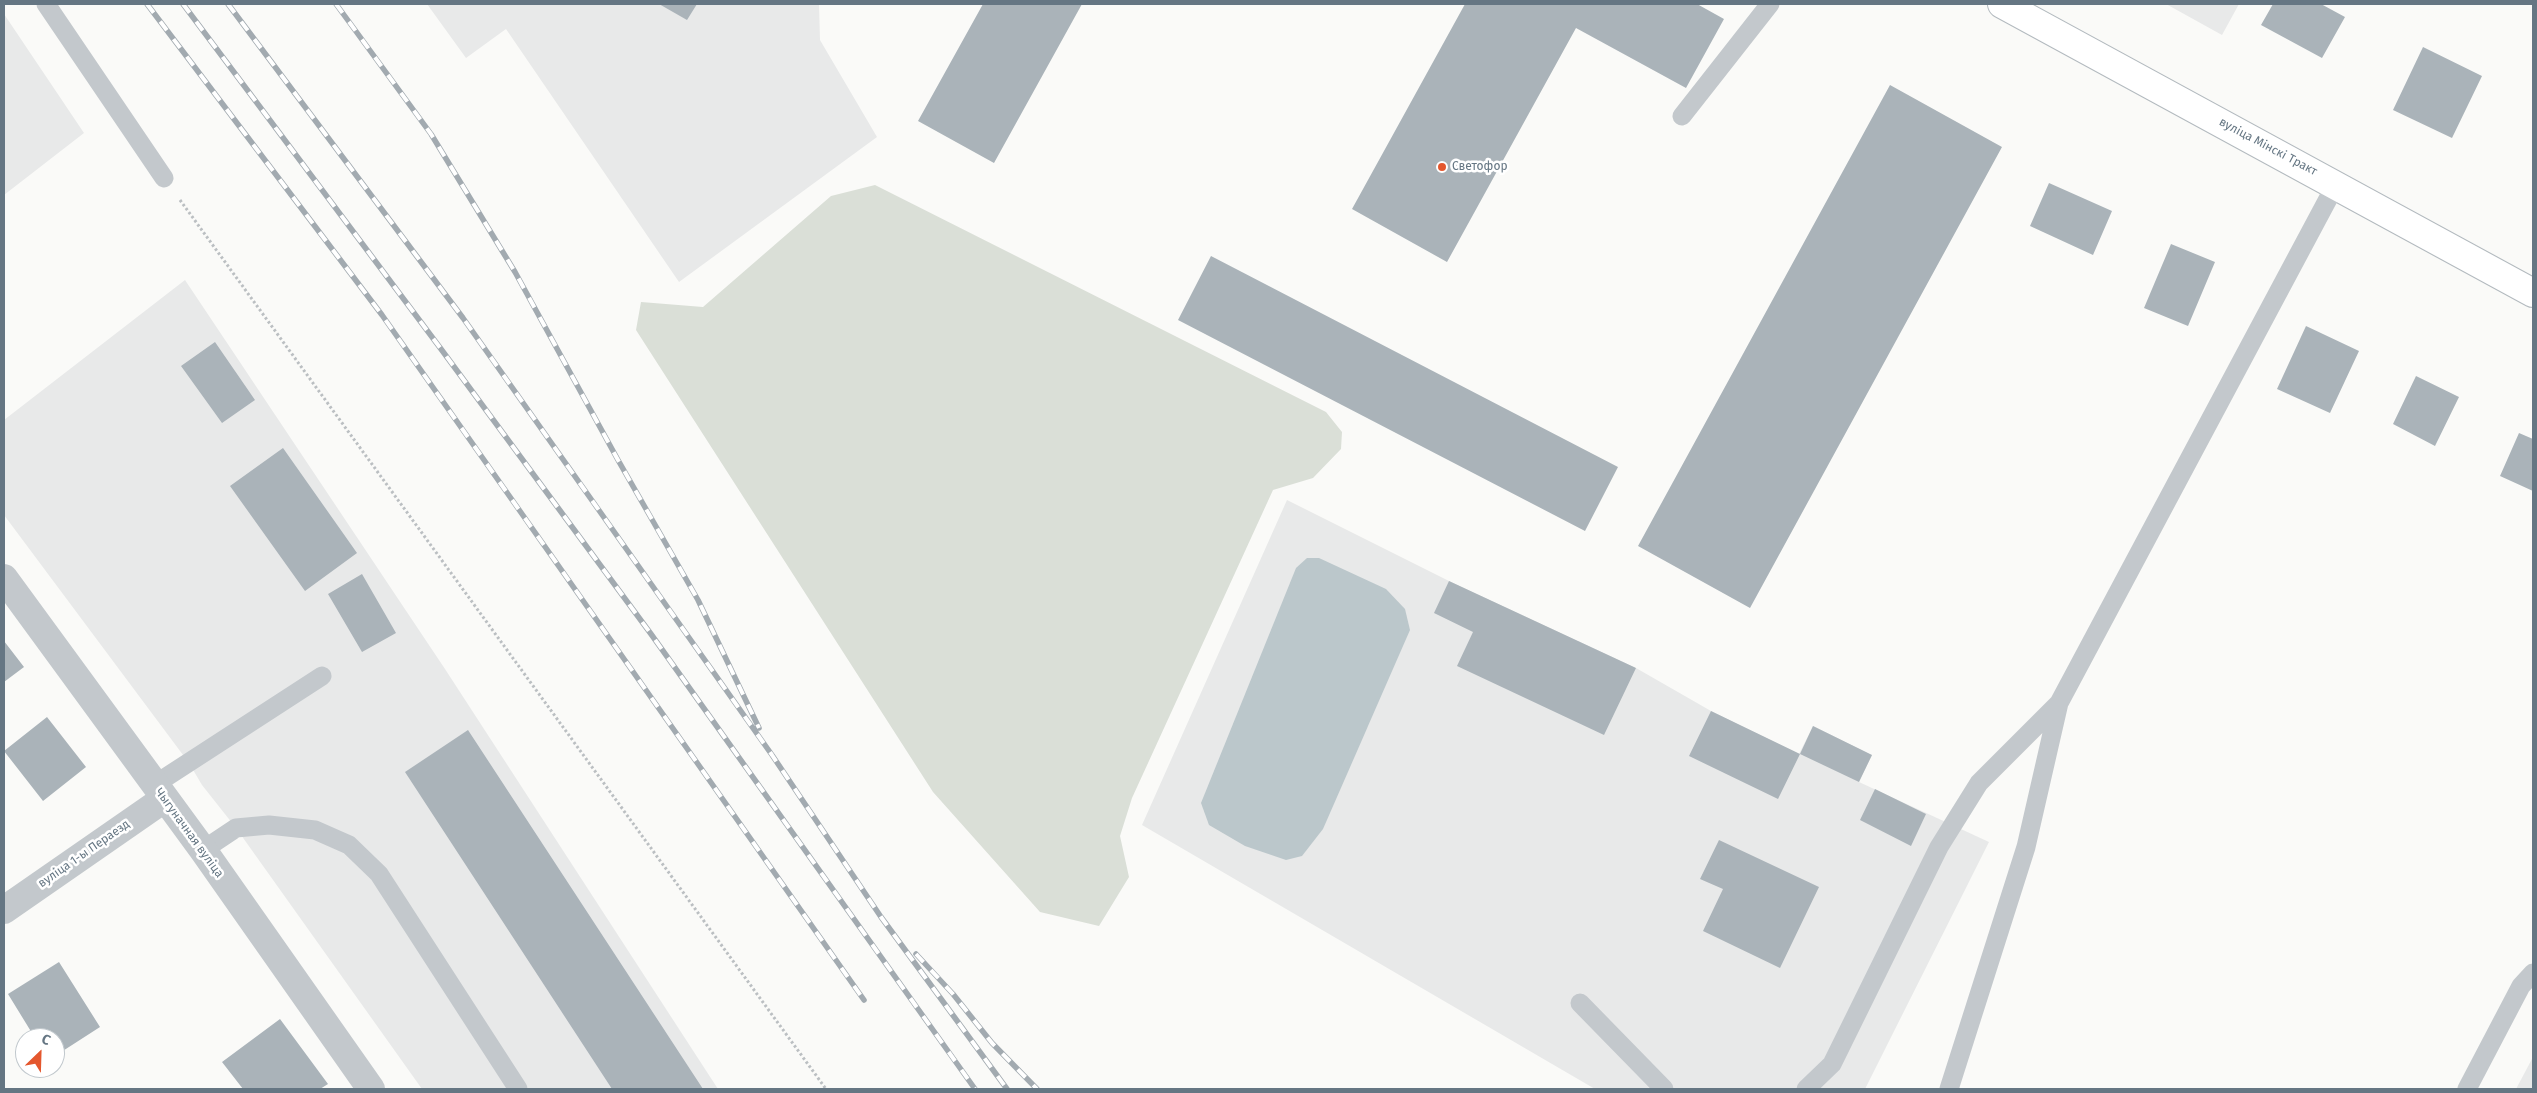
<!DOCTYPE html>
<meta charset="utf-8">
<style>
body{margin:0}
#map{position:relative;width:2537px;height:1093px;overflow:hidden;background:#fafaf8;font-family:"Fira Sans",sans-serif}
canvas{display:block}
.frame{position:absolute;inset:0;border:5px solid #657683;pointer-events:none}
.north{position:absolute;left:15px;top:1028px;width:50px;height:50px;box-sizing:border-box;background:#fff;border:1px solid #c1c8cd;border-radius:50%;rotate:24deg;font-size:14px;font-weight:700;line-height:20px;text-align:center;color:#657683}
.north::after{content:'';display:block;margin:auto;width:18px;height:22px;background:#e4572e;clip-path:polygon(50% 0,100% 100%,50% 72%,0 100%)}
</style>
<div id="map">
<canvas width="2537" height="1093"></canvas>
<div class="frame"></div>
<div class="north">С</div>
</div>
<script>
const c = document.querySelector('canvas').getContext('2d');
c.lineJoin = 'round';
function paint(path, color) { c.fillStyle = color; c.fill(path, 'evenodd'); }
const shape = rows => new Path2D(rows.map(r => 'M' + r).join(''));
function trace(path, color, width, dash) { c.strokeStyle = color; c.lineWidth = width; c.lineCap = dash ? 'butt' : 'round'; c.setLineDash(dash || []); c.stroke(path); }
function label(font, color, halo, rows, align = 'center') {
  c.font = font + ' "Fira Sans",sans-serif'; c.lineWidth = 5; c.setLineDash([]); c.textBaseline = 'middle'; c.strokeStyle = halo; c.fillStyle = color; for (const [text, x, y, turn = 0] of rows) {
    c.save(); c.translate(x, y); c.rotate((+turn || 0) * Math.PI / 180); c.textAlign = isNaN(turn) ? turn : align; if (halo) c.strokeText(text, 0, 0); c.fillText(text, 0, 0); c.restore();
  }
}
paint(shape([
 [427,4,819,4,820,40,877,137,679,282,506,29,466,58],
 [2166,4,2239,4,2222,35],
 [4,14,84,133,4,195],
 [185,280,445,669,718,1089,422,1089,236,828,202,785,189,763,4,515,4,420],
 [1287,500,1449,581,1636,668,1711,711,1799,754,1813,726,1872,755,1859,782,1989,842,1865,1089,1595,1089,1142,825],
 [2533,1057,2533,1089,2516,1089]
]), '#e8e9e9');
paint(shape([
 [875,185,1326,412,1342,432,1341,449,1313,478,1273,490,1132,798,1120,836,1129,877,1099,926,1040,912,933,792,636,330,641,302,703,307,831,196]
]), '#dadfd7');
paint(shape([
 [1307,558,1319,558,1386,589,1405,609,1410,630,1323,829,1302,856,1286,860,1245,846,1209,825,1201,803,1296,568]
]), '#bbc7cb');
paint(shape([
 [659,4,697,4,687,20],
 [983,4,1082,4,994,163,918,121],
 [1465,4,1697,4,1724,19,1686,88,1576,28,1447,262,1352,209],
 [2273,4,2321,4,2345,17,2322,58,2261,25],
 [2423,47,2482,76,2452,138,2393,110],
 [1890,85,2002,147,1750,608,1638,546],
 [2049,183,2112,211,2093,255,2030,226],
 [2171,244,2215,262,2188,326,2144,308],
 [1211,256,1618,467,1585,531,1178,320],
 [2306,326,2359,351,2330,413,2277,389],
 [215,342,255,400,222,423,181,366],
 [2416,376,2459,397,2435,446,2393,424],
 [2519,433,2533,439,2533,491,2500,476],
 [283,448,357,553,305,591,230,486],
 [362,574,396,633,362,652,328,594],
 [1449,581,1636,668,1604,735,1457,666,1473,632,1434,613],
 [4,641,24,667,4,682],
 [1711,711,1800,754,1778,799,1689,756],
 [47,717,86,767,43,801,4,751],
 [1813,726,1872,755,1859,782,1800,754],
 [468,730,703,1089,612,1089,405,772],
 [1875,789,1926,814,1911,846,1860,820],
 [1719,840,1819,887,1780,968,1703,931,1723,889,1700,879],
 [59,962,100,1027,55,1056,55,1038,35,1038,8,994],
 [280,1019,328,1084,320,1089,243,1089,222,1062]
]), '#aab3b9');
const secondary = shape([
 [2002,4,2533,293]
]);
trace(secondary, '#b3babf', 30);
trace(shape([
 [180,200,826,1089]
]), '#bbbfc2', 3, [2.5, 2.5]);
trace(shape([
 [46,4,164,178],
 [1682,116,1770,4],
 [154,785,322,676],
 [203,850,236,828,269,825,315,830,349,845,379,874,518,1089],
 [1580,1003,1664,1089],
 [1806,1089,1832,1064,1939,847,1979,783,2059,703,2336,184],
 [1949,1089,2026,847,2059,703],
 [2467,1089,2521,986,2533,973]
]), '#c3c8cc', 19);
trace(shape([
 [4,578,203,850,371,1089],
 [4,910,164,799]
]), '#c3c8cc', 28);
trace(secondary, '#fff', 28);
const rail = shape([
 [147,4,382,315,864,1000],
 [183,4,441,349,651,634,975,1089],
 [228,4,463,318,772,755,881,917,1007,1089],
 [336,4,431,134,515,272,618,460,698,600,759,728],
 [916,954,953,994,992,1043,1037,1089]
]);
trace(rail, '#a2aab0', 5.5);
trace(rail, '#fff', 4, [11]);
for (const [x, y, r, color] of [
 [1442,167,5,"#e4572e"]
]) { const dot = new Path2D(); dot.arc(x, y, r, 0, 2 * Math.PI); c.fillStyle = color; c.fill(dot); trace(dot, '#fff', 2); }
label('12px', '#657683', '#fff', [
 ["вуліца Мінскі Тракт",2268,147,28],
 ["Чыгуначная вуліца",189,833,54],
 ["вуліца 1-ы Пераезд",84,854,-35]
]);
label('12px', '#657683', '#fff', [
 ["Светофор",1452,167]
], 'left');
</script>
